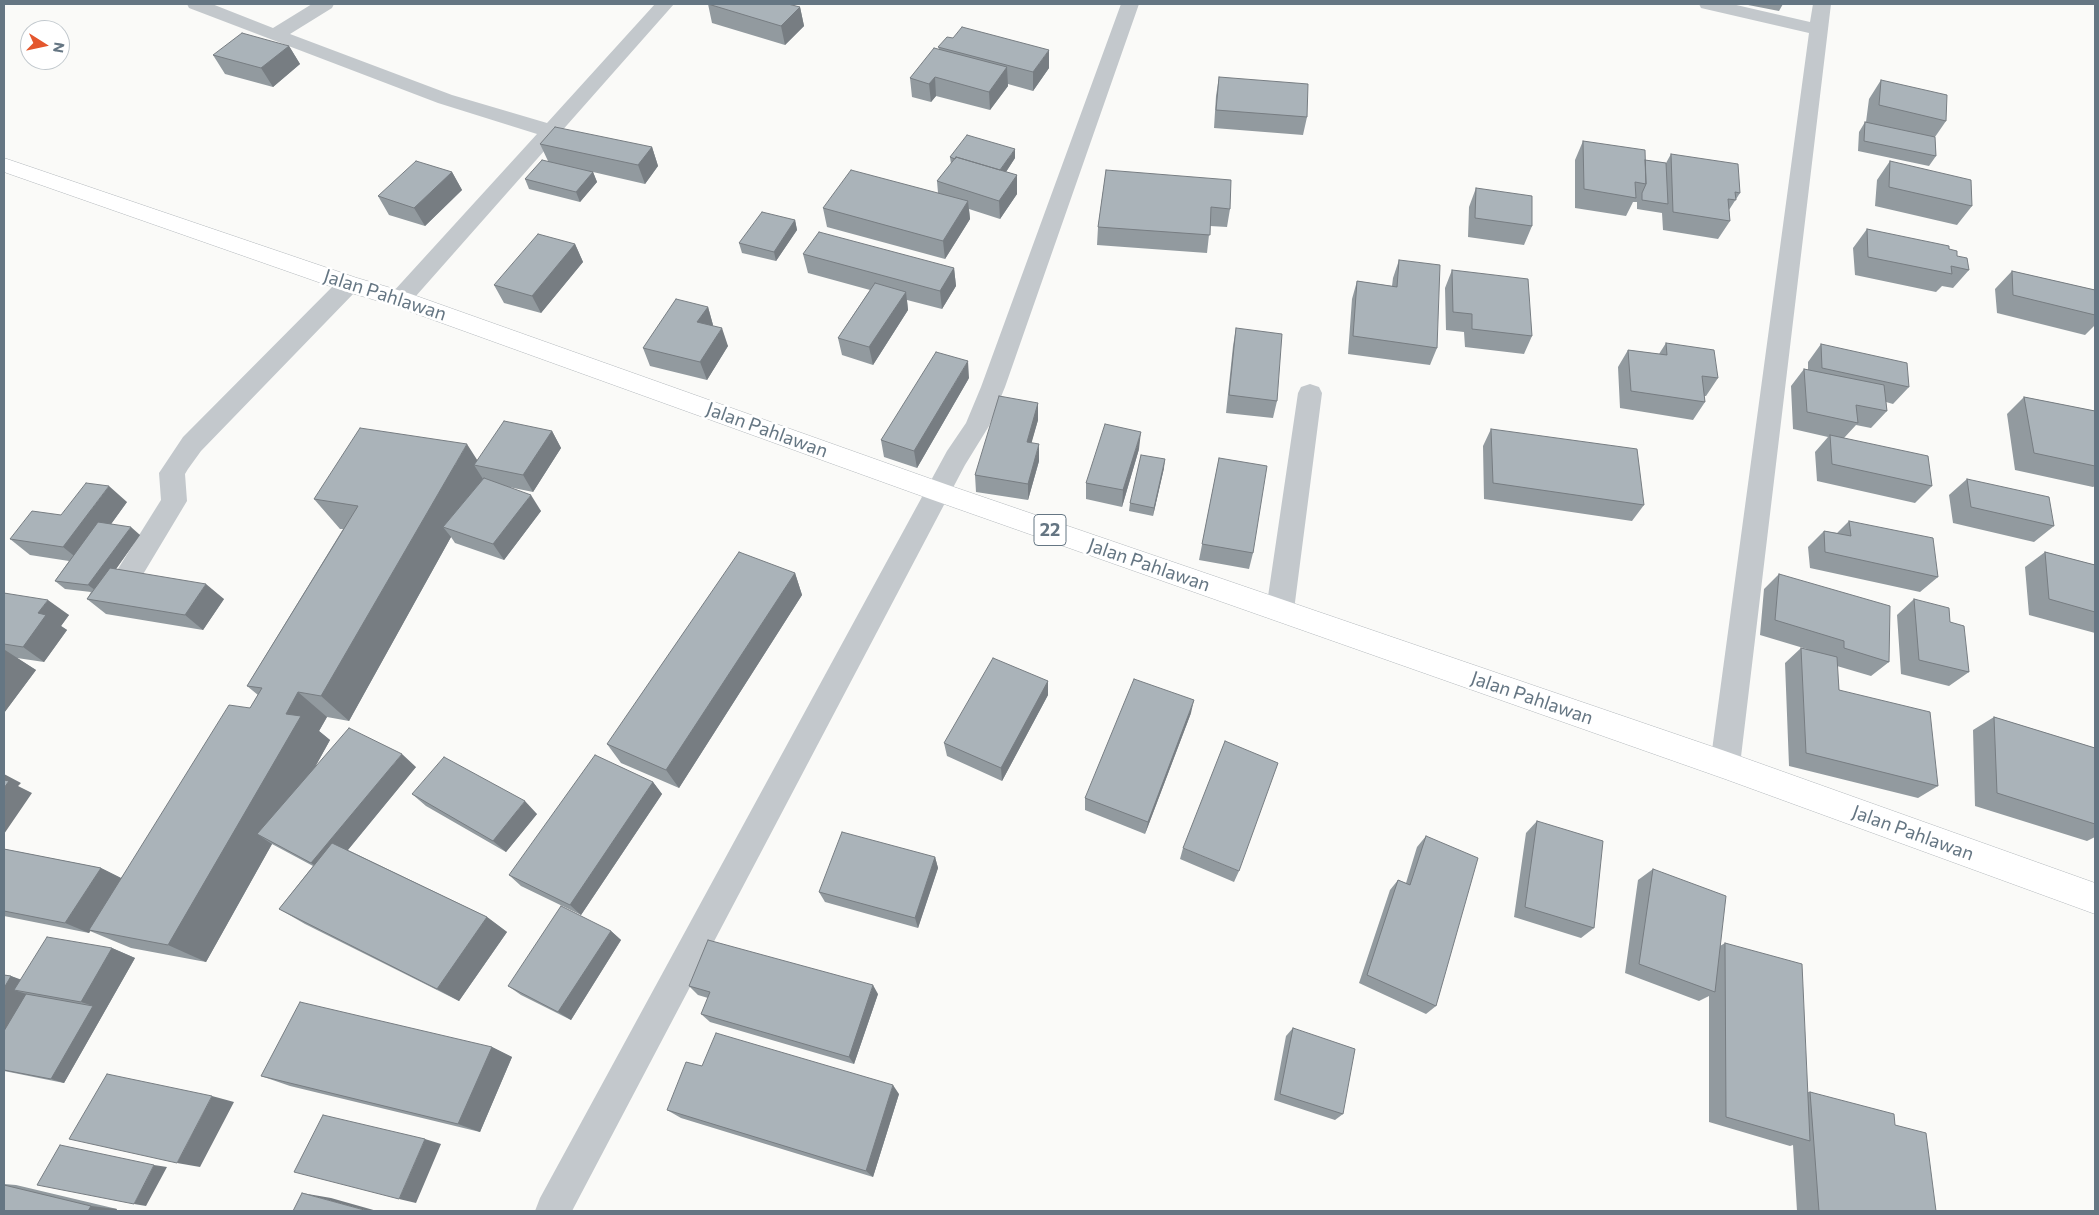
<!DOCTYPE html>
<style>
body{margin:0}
#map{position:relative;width:2099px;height:1215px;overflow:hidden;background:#fafaf8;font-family:Commissioner,sans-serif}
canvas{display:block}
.frame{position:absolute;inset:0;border:5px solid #657683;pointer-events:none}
.north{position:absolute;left:20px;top:20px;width:50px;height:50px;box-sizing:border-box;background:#fff;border:1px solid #c1c8cd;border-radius:50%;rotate:100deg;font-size:14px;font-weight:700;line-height:20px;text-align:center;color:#657683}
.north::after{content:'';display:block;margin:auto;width:18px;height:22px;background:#e4572e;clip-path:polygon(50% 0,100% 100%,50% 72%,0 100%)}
</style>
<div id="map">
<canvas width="2099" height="1215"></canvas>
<div class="frame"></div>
<div class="north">N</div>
</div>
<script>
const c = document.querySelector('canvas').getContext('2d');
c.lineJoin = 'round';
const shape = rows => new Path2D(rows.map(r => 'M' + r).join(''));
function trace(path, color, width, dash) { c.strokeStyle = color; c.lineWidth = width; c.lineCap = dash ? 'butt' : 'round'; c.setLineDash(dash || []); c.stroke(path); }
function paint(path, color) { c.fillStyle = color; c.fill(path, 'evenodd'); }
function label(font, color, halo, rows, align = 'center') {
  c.font = font + ' Commissioner,sans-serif'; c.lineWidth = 5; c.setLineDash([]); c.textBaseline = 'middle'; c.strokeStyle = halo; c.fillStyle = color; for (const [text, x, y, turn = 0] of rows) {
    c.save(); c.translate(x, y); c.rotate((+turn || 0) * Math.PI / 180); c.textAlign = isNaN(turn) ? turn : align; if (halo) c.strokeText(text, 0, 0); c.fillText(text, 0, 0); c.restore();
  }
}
const highway = shape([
 [4,158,357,278,408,293,948,485,1725,751,2095,883,2095,914,1725,779,930,499,392,305,341,290,4,172,4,158]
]);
trace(highway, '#b4b9bd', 1);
paint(shape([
 [187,4,212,4,273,28,312,4,334,4,332,8,290,34,452,95,547,123,655,4,674,4,408,305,400,307,392,305,389,299,392,293,537,134,438,103,189,8,187,4],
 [1121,4,1139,4,1005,387,989,426,965,465,572,1211,535,1211,540,1198,947,451,966,423,981,387,1121,4],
 [1699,4,1732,4,1810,22,1813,4,1831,4,1740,765,1736,775,1725,779,1714,775,1710,765,1809,33,1701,8,1699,4],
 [349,276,357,278,360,284,357,290,201,451,188,469,185,474,187,501,130,596,120,599,110,596,106,588,161,500,159,473,183,437,341,278,349,276],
 [1310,384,1319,387,1322,393,1294,610,1290,618,1280,622,1270,618,1266,610,1298,393,1301,387,1310,384]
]), '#c3c8cc');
paint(highway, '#fff');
paint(shape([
 [708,4,800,7,804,26,785,45,712,23],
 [1743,4,1783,4,1779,11],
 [289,46,300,64,273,87,225,74,213,55],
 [938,47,1049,68,1033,91,1008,84,1008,86,990,110,936,96,931,102,912,97,910,78,939,49],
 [1219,77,1307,117,1303,135,1214,128,1216,96],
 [1881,80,1946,121,1935,137,1936,156,1929,166,1858,151,1859,132,1865,122,1866,122,1869,99],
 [1583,141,1645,160,1666,163,1671,154,1740,193,1729,210,1730,221,1718,239,1663,230,1662,213,1637,209,1637,202,1633,202,1626,216,1575,208,1575,160],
 [540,144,652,147,658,166,645,184,593,172,597,182,580,202,529,189,525,179,548,161],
 [950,157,1015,158,1006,172,1017,175,1017,194,1000,219,969,209,970,219,945,259,827,227,823,208,938,193,937,181,951,164],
 [1890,161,1972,206,1957,225,1875,206,1877,180],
 [1106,170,1230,209,1227,227,1210,226,1207,253,1097,245,1098,227],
 [452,172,462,190,425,226,389,215,378,196],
 [1476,188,1532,226,1524,245,1468,237,1469,207],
 [795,220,797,230,776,261,742,253,739,243],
 [1867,229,1949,249,1957,256,1969,270,1953,288,1942,286,1936,292,1855,275,1853,248],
 [575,244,583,262,541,313,504,303,494,285],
 [803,254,954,268,956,286,942,309,907,300,908,310,873,365,842,355,838,338,870,290,808,273],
 [1399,260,1437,348,1430,365,1348,354,1352,299,1357,281,1392,286,1393,278],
 [1452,270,1532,336,1524,354,1465,347,1464,332,1446,330,1445,288],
 [2012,271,2095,290,2095,325,2085,335,1997,313,1995,289],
 [708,307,713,325,713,326,728,346,707,380,650,366,643,348],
 [1236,328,1277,401,1273,418,1226,413,1233,346],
 [1666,343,1718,378,1706,396,1704,396,1705,402,1693,420,1620,408,1618,367,1628,350,1659,354],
 [1821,344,1909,387,1893,404,1886,402,1887,411,1871,428,1856,425,1844,438,1932,486,1915,503,1817,481,1815,452,1828,437,1793,429,1791,386,1804,369,1808,370,1808,362],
 [969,378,917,468,884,457,881,440],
 [2024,397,2095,411,2095,486,2093,487,2015,470,2007,414],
 [1038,403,1038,420,1031,443,1039,461,1028,500,976,492,975,475],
 [1491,429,1644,505,1632,521,1484,499,1483,446],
 [552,431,561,448,533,492,504,486,541,511,504,560,455,543,451,537,349,721,327,717,319,731,330,740,315,767,416,767,348,850,487,917,507,932,459,1001,305,924,279,909,313,866,272,844,206,962,131,948,90,931,89,933,4,916,4,849,101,868,121,878,250,708,258,695,247,686,343,529,340,529,314,499,477,460],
 [1139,449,1122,507,1086,499,1086,483],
 [1219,458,1253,553,1249,569,1199,560],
 [1164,468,1153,516,1129,511,1130,503],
 [1967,479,2054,526,2034,542,1953,523,1949,495],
 [127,502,111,524,140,535,116,569,224,599,203,630,106,614,87,599,91,592,65,589,55,581,69,561,30,555,10,539,61,515],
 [1849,521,1938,577,1920,592,1810,568,1808,547,1824,531,1837,533],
 [2045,552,2095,565,2095,633,2029,615,2025,567],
 [795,573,802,595,679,788,621,763,607,744],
 [1779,574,1889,662,1871,676,1837,666,1839,690,1938,786,1918,798,1789,766,1785,663,1801,648,1810,650,1760,635,1764,589],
 [4,593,69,615,61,626,67,630,44,662,17,658,36,670,4,713],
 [1914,599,1950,622,1969,672,1949,686,1901,674,1897,615],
 [1048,681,1048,695,1002,781,947,756,944,743],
 [1191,713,1145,834,1085,810,1085,798],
 [1994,717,2095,748,2095,837,2087,841,1975,806,1973,730],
 [653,782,662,794,581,915,521,886,509,875],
 [412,794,537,814,506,852,426,806],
 [1537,821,1594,928,1581,938,1514,917,1526,833],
 [1426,836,1436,1006,1426,1014,1359,983,1390,890,1398,880,1406,883,1417,847],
 [1183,848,1239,871,1234,882,1180,859],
 [935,857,938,868,918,928,825,902,819,892],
 [1653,869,1720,946,1725,943,1808,1092,1810,1092,1895,1125,1936,1211,1797,1211,1793,1145,1790,1146,1709,1122,1709,996,1699,1001,1625,973,1638,880],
 [611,931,621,940,571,1020,521,995,508,986],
 [112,948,135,958,64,1083,4,1071,4,975,11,976,20,980],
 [689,986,878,994,854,1064,710,1022,701,1014,708,998,698,995],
 [1293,1028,1343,1114,1335,1120,1274,1100,1286,1036],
 [492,1047,512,1057,480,1132,290,1086,261,1076],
 [899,1094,873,1177,681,1118,667,1110],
 [4,1184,16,1185,117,1209,116,1211,4,1211]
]), '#929a9f');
paint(shape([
 [800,7,804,26,785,45,781,26],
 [289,46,300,64,273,87,261,68],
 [1049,50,1049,68,1033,91,1033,72],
 [1007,67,1008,86,990,110,989,92],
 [935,77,936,96,931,102,929,84],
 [652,147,658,166,645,184,638,165],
 [1015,149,1015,158,1000,181,999,172],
 [452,172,462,190,425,226,414,208],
 [593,172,597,182,580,202,576,192],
 [1017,175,1017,194,1000,219,999,201],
 [968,201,970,219,945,259,943,241],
 [795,220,797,230,776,261,774,252],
 [575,244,583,262,541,313,532,296],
 [954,268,956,286,942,309,940,291],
 [906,292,908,310,873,365,869,347],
 [708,307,713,325,703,340,697,322],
 [722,328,728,346,707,380,700,362],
 [968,361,969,378,917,468,914,451],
 [1038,403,1038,420,1027,459,1027,442],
 [552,431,561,448,533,492,523,475],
 [1141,432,1139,449,1122,507,1123,490],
 [467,444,481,466,474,465,483,479,443,527,451,537,349,721,321,696],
 [1039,444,1039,461,1028,500,1028,484],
 [1165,459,1164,468,1153,516,1154,508],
 [109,486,127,502,83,563,63,547],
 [531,495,541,511,504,560,493,544],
 [131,527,140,535,99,593,88,585],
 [795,573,802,595,679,788,666,770],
 [206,584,224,599,203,630,185,615],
 [48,600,69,615,61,626,67,630,44,662,23,647,38,613],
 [5,650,36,670,4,713,4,651],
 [1048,681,1048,695,1002,781,1001,768],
 [298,692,327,717,319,731,330,740,273,843,257,834,272,844,206,962,168,945,286,714],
 [1194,700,1191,713,1145,834,1148,822],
 [402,754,416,767,328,874,311,863],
 [4,774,21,783,18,786,32,793,4,834],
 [653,782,662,794,581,915,570,905],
 [525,801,537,814,506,852,493,841],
 [935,857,938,868,918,928,915,918],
 [101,868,123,879,89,933,65,923],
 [487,917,507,932,459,1001,437,989],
 [611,931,621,940,571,1020,558,1012],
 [112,948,135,958,64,1083,51,1079,93,1006,81,1002],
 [11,976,36,985,14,990,30,995,4,1041,4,988],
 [873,985,878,994,854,1064,849,1057],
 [492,1047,512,1057,480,1132,458,1124],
 [893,1085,899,1094,873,1177,866,1171],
 [212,1096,234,1102,200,1167,177,1163],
 [425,1139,441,1144,416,1203,399,1199],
 [154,1165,167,1167,146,1206,134,1204],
 [302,1193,331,1198,377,1211,368,1211],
 [91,1206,117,1209,116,1211,88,1211]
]), '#777d82');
const building = shape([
 [708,4,788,4,800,7,781,26,708,4],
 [962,27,1049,50,1033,72,938,47,947,37,953,38,962,27],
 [242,33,289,46,261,68,213,55,242,33],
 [934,48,1007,67,989,92,935,77,929,84,910,78,934,48],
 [1219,77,1308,84,1307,117,1216,110,1219,77],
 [1881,80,1947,95,1946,121,1879,105,1881,80],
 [1865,122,1935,137,1936,156,1864,141,1865,122],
 [555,127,652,147,638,165,540,144,555,127],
 [967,135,1015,149,1000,170,956,157,955,159,950,157,967,135],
 [1583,141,1645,150,1646,184,1635,182,1636,198,1584,189,1583,141],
 [1671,154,1738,164,1740,193,1735,192,1736,200,1728,199,1730,221,1673,212,1671,154],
 [956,157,1017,175,999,201,937,181,956,157],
 [542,160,593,172,576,192,525,179,542,160],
 [1645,160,1666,163,1668,204,1642,200,1642,193,1646,184,1645,160],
 [416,161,452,172,414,208,378,196,416,161],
 [1890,161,1971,180,1972,206,1889,187,1890,161],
 [851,170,968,201,943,241,823,208,851,170],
 [1106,170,1231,180,1230,209,1211,207,1210,235,1098,227,1106,170],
 [1476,188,1532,196,1532,226,1475,218,1476,188],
 [762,212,795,220,774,252,739,243,762,212],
 [1867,229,1949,246,1949,249,1957,251,1957,256,1967,258,1969,270,1951,266,1952,274,1868,257,1867,229],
 [819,232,954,268,940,291,803,254,819,232],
 [538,234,575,244,532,296,494,285,538,234],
 [1399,260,1440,265,1437,348,1353,336,1357,281,1397,287,1399,260],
 [1452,270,1528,279,1532,336,1472,329,1472,314,1453,312,1452,270],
 [2012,271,2095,290,2095,315,2013,295,2012,271],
 [875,283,906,292,869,347,838,338,875,283],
 [676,299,708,307,697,322,722,328,700,362,643,348,676,299],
 [1236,328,1282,334,1277,401,1229,395,1236,328],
 [1666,343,1714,350,1718,378,1702,376,1705,402,1631,391,1628,350,1667,355,1666,343],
 [1821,344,1907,363,1909,387,1822,368,1821,344],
 [936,352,968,361,914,451,881,440,936,352],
 [1804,369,1884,385,1887,411,1856,405,1858,423,1807,412,1804,369],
 [999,396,1038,403,1027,442,1039,444,1028,484,975,475,999,396],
 [2024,397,2095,411,2095,466,2034,453,2024,397],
 [504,421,552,431,523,475,474,465,504,421],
 [1105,424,1141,432,1123,490,1086,483,1105,424],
 [360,428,467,444,321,696,298,692,286,714,301,716,168,945,89,930,229,705,250,708,262,688,247,686,358,506,314,499,360,428],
 [1491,429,1637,449,1644,505,1493,483,1491,429],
 [1830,435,1928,456,1932,486,1832,464,1830,435],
 [1141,455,1165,459,1154,508,1130,503,1141,455],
 [1219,458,1267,466,1253,553,1202,544,1219,458],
 [484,478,531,495,493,544,443,527,484,478],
 [1967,479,2049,497,2054,526,1971,507,1967,479],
 [86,483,109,486,63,547,10,539,32,511,61,515,86,483],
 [1849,521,1933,538,1938,577,1825,552,1824,531,1851,536,1849,521],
 [98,522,131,527,88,585,55,581,98,522],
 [739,552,795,573,666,770,607,744,739,552],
 [2045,552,2095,565,2095,612,2049,599,2045,552],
 [110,568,206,584,185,615,87,599,110,568],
 [1779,574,1890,606,1889,662,1844,648,1844,641,1775,620,1779,574],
 [4,593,48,600,38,613,46,615,23,647,4,644,4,593],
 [1914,599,1949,608,1950,622,1964,626,1969,672,1919,660,1914,599],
 [1801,648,1837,657,1839,690,1930,712,1938,786,1806,753,1801,648],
 [993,658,1048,681,1001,768,944,743,993,658],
 [1134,679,1194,700,1148,822,1085,798,1134,679],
 [1994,717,2095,748,2095,824,1997,793,1994,717],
 [349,728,402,754,311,863,257,834,349,728],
 [1225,741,1278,763,1239,871,1183,848,1225,741],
 [595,755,653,782,570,905,509,875,595,755],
 [444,757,525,801,493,841,412,794,444,757],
 [4,780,9,781,4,788,4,780],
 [1537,821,1603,841,1594,928,1525,907,1537,821],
 [842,832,935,857,915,918,819,892,842,832],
 [1426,836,1478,858,1436,1006,1367,975,1398,880,1410,885,1426,836],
 [332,843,487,917,437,989,279,909,332,843],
 [4,849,101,868,65,923,4,911,4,849],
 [1653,869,1726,896,1715,992,1639,964,1653,869],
 [561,906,611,931,558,1012,508,986,561,906],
 [47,937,112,948,81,1002,14,990,47,937],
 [708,940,873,985,849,1057,701,1014,710,992,689,986,708,940],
 [1725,943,1802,964,1810,1141,1726,1117,1725,943],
 [4,975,11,976,4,988,4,975],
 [26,994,93,1006,51,1079,4,1070,4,1031,26,994],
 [300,1002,492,1047,458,1124,261,1076,300,1002],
 [1293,1028,1355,1049,1343,1114,1280,1094,1293,1028],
 [716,1033,893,1085,866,1171,667,1110,686,1062,702,1066,716,1033],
 [107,1074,212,1096,177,1163,69,1139,107,1074],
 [1810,1092,1894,1114,1895,1125,1926,1133,1936,1211,1819,1211,1810,1092],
 [323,1115,425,1139,399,1199,294,1172,323,1115],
 [60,1145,154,1165,134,1204,37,1185,60,1145],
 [4,1185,91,1206,88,1211,4,1211,4,1185],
 [302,1193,368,1211,293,1211,302,1193]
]);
paint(building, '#aab3b9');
trace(building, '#777d82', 1);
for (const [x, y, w] of [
 [1050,530,32]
]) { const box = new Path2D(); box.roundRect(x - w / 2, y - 15.5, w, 31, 4); c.fillStyle = '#fff'; c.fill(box); trace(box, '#657683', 1); }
label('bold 18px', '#657683', null, [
 ["22",1050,530]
]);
label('19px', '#657683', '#fff', [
 ["Jalan Pahlawan",385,295,18],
 ["Jalan Pahlawan",767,430,20],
 ["Jalan Pahlawan",1149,565,19],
 ["Jalan Pahlawan",1532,698,19],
 ["Jalan Pahlawan",1913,833,20]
]);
</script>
